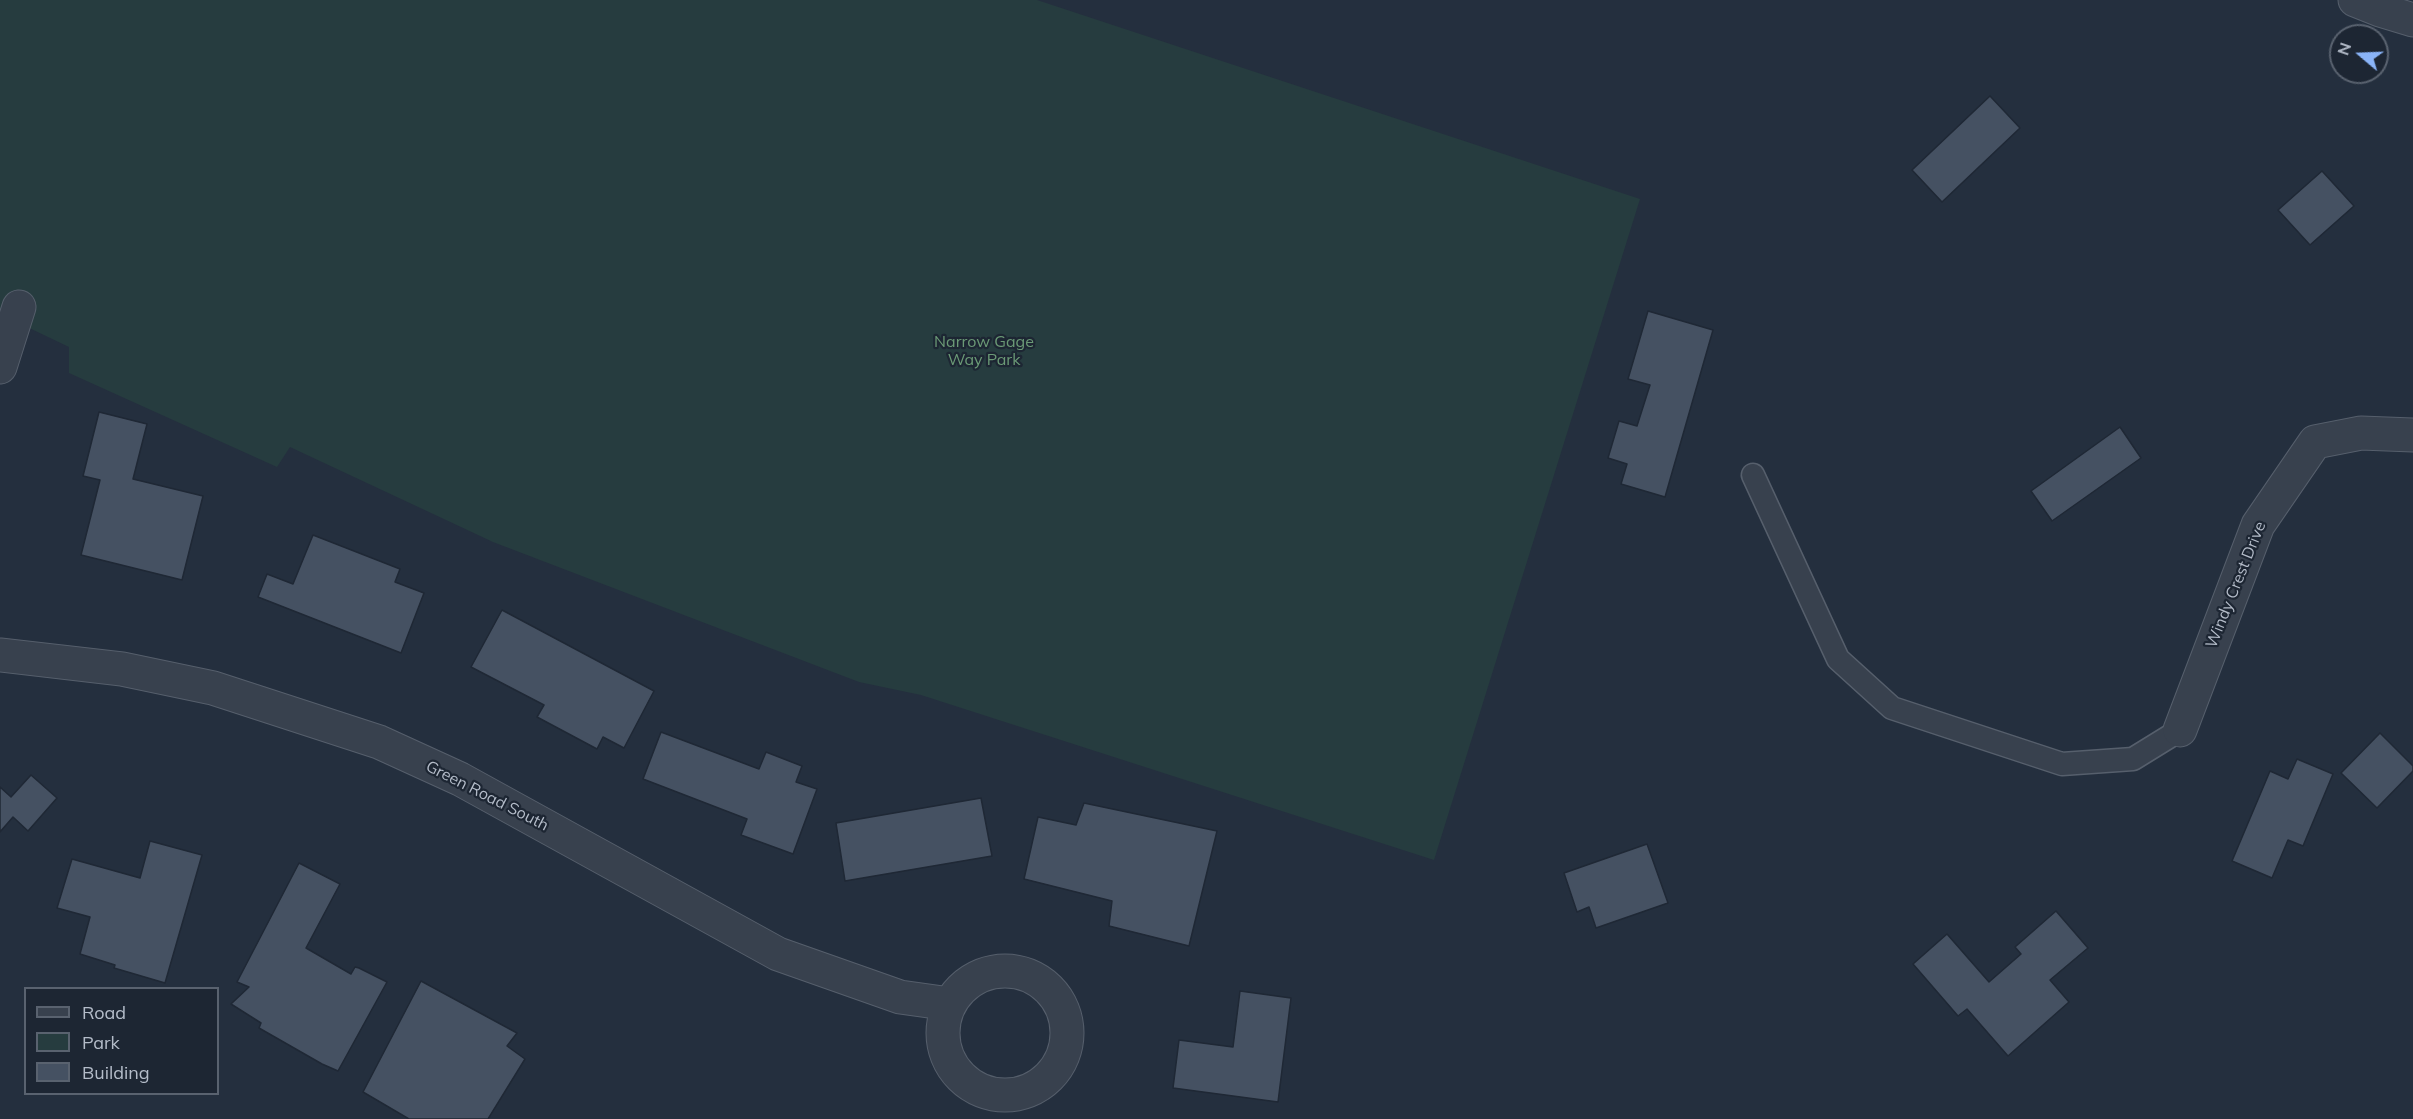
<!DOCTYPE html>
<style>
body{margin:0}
#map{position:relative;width:2413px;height:1119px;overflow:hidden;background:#242f3e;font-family:Mulish,sans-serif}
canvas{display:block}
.legend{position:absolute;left:24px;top:987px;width:195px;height:108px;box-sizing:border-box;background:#1d2633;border:2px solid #59626f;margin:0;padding:8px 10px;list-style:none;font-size:18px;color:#b4bcc9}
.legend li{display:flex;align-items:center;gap:12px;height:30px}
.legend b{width:30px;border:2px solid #59626f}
.north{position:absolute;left:2329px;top:24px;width:60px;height:60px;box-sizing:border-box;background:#1d2633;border:2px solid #59626f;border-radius:50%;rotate:289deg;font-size:16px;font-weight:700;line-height:24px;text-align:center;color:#b4bcc9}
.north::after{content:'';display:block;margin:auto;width:21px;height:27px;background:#8ab4f8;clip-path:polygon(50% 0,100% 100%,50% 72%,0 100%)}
</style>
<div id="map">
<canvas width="2413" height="1119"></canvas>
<ul class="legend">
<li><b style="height:8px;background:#38414e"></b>Road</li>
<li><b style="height:16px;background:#263c3f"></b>Park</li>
<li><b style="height:16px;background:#455162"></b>Building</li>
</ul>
<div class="north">N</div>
</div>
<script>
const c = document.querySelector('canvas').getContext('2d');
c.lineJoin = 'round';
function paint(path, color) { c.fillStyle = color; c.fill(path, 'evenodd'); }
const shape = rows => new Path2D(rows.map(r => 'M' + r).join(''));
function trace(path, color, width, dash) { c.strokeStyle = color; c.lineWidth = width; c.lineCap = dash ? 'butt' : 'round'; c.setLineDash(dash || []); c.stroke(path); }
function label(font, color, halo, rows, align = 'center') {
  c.font = font + ' Mulish,sans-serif'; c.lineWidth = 4.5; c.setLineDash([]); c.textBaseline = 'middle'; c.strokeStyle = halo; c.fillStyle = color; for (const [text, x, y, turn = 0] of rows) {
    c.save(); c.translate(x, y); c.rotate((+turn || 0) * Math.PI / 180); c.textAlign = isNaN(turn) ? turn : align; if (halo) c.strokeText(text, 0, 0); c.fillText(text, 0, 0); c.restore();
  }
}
paint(shape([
 [0,0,1037,0,1640,199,1434,860,921,695,859,682,493,542,290,447,277,467,69,373,69,347,0,314]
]), '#263c3f');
const building = shape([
 [1990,96,2020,128,1942,202,1912,170,1990,96],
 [2322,171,2354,206,2310,245,2278,210,2322,171],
 [1648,311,1713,330,1665,497,1621,484,1627,464,1608,458,1619,421,1637,426,1650,385,1628,379,1648,311],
 [99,412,147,424,133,479,203,496,182,580,81,555,100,480,83,476,99,412],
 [2120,427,2141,458,2052,521,2031,491,2120,427],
 [313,535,400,569,395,582,424,593,401,653,258,597,267,574,293,584,313,535],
 [502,610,654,691,624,748,603,737,597,749,537,717,544,705,471,667,502,610],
 [661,732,759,769,766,752,802,766,796,782,817,789,793,854,741,835,747,819,643,779,661,732],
 [2380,733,2413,766,2413,771,2377,808,2341,773,2380,733],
 [2297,759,2333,774,2303,846,2288,840,2272,878,2232,861,2270,771,2288,779,2297,759],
 [31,775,57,798,28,831,13,817,0,832,0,787,11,797,31,775],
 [981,798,992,856,845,881,836,823,981,798],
 [1084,803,1217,831,1189,946,1109,926,1112,901,1024,879,1038,817,1076,825,1084,803],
 [150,841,202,855,165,983,114,968,115,965,80,954,90,917,57,908,72,859,140,878,150,841],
 [1647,844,1668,903,1596,928,1589,907,1577,912,1564,873,1647,844],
 [299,863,340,884,306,948,351,974,355,967,359,968,387,982,338,1071,322,1064,259,1028,261,1023,231,1004,249,987,237,982,299,863],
 [2056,911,2088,948,2050,980,2069,1002,2008,1056,1967,1009,1958,1016,1913,964,1947,934,1989,982,2021,954,2015,947,2056,911],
 [421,981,517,1033,507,1046,525,1059,488,1119,409,1119,363,1092,421,981],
 [1240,991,1291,998,1278,1102,1173,1088,1179,1040,1233,1047,1240,991]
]);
paint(building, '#455162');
trace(building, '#1f2835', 1.5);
const lane = shape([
 [1753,475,1838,659,1892,708,2062,764,2133,759,2180,730]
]);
const street = shape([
 [2355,0,2380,10,2413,20],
 [0,367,19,307],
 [0,655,122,669,213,688,379,742,460,779,778,954,900,997,950,1004],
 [2180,730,2258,525,2315,442,2361,433,2413,435],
 '943 1033a62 62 0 1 1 124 0a62 62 0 1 1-124 0Z'
]);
trace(lane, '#565f6c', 25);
trace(street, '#565f6c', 35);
trace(lane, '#38414e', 22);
trace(street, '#38414e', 33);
label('16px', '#6b9a76', '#1d2633', [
 ["Narrow Gage",984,342],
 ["Way Park",984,360]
]);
label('16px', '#b4bcc9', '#1d2633', [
 ["Windy Crest Drive",2236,585,-68],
 ["Green Road South",487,796,27]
]);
</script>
